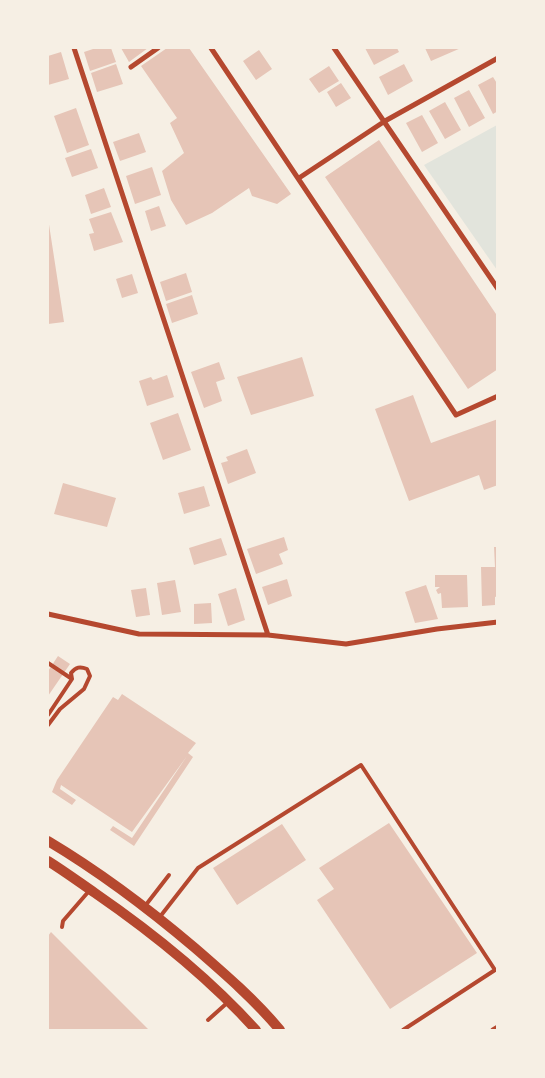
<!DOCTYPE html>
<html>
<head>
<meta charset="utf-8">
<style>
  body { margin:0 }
  #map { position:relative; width:545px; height:1078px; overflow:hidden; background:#f6efe4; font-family:Signika,sans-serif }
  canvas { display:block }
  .frame { position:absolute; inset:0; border:49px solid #f6efe4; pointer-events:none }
</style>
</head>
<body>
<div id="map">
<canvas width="545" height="1078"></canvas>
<div class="frame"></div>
</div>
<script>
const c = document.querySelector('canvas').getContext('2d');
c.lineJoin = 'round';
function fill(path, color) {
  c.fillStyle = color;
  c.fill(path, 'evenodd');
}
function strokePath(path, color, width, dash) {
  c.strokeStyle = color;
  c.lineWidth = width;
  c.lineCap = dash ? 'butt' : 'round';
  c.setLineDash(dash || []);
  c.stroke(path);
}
fill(new Path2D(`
  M497,125V270L424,165Z`), '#e2e4dc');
fill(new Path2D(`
  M96,48H111L116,62L90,71L84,52Z
  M121,48H148L129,62Z
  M167,48H189L291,194L277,204L252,196L249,188L212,213L186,225L171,200L162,171L184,153L170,123L177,118L141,66Z
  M365,48H397L399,52L374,65Z
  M425,48H461L431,61Z
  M259,50L272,69L256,80L243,61Z
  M61,52L69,79L48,85V56Z
  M116,64L123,84L97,92L91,73Z
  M404,64L413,81L388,95L379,77Z
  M329,66L339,81L319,93L309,79Z
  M493,77L498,85V111L493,114L478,85Z
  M341,83L351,98L336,107L327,92Z
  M469,90L485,118L469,127L454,98Z
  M445,102L461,130L445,139L429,111Z
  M76,108L89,145L67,153L54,116Z
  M422,115L438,143L422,152L406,123Z
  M139,133L146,152L120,161L113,142Z
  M379,140L498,317V369L468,389L325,177Z
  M91,149L98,168L72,177L65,158Z
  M152,167L161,195L135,204L126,176Z
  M104,188L111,207L91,214L85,195Z
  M159,206L166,226L151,231L145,211Z
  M111,212L123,242L94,251L89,234L94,233L89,219Z
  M48,218L64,322L48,324Z
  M186,273L192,292L166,301L160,282Z
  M132,274L138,293L122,298L116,279Z
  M192,295L198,314L172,323L166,304Z
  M302,357L314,396L251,415L237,377Z
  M219,362L225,379L216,382L222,401L204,408L191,372Z
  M167,375L174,397L147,406L139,381L151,377L153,380Z
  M413,395L431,443L498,419V485L484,490L479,475L409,501L375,409Z
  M178,413L191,450L163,460L150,423Z
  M247,449L256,473L228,484L221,463L228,461L226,457Z
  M63,483L116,498L107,527L54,514Z
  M204,486L210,506L184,514L178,493Z
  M284,537L288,550L279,554L283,564L256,574L247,549Z
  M221,538L227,555L194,565L189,548Z
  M494,547H498V596L495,597V605L482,606L481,567H495Z
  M435,575H467L468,607L442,608L441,593L438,594L436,590L440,587H435Z
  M287,579L292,596L268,605L262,587Z
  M175,580L181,612L162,615L157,583Z
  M426,585L438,619L415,623L405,592Z
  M146,588L150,615L136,617L131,590Z
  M236,588L245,620L228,626L218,594Z
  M211,603L212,623L194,624V604Z
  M58,656L70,664L48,696V671Z
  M122,694L196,743L188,753L193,757L134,846L110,830L113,826L132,838L187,756L132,832L61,785L60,789L76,800L72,805L52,792L57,780L113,697L118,700Z
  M389,823L477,953L390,1009L317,900L334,889L319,868Z
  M282,824L306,860L237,905L213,868Z
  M51,932L149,1030H48V936Z`), '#e6c5b7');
strokePath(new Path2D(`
  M48,663L72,679
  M48,715L72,679L71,673C76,667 80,666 87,669L90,676L84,689L60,709L48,725
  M145,906L169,875
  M159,918L198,868L361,765L495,970L403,1030
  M62,927L63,921L89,891
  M208,1020L227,1003`), '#b5482f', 4);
strokePath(new Path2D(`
  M74,48L268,635
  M211,48L456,415L498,396
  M334,48L498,289
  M131,67L158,48
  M299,178L385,121L498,58
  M48,614L139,634L268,635L346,644L437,629L498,622
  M493,1030L498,1027`), '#b5482f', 5);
strokePath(new Path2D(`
  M48,841C100,872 149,909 195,948C225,974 255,1000 280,1030
  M48,861C64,871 79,882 95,893C153,933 209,978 256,1030`), '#b5482f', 10);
</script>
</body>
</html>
